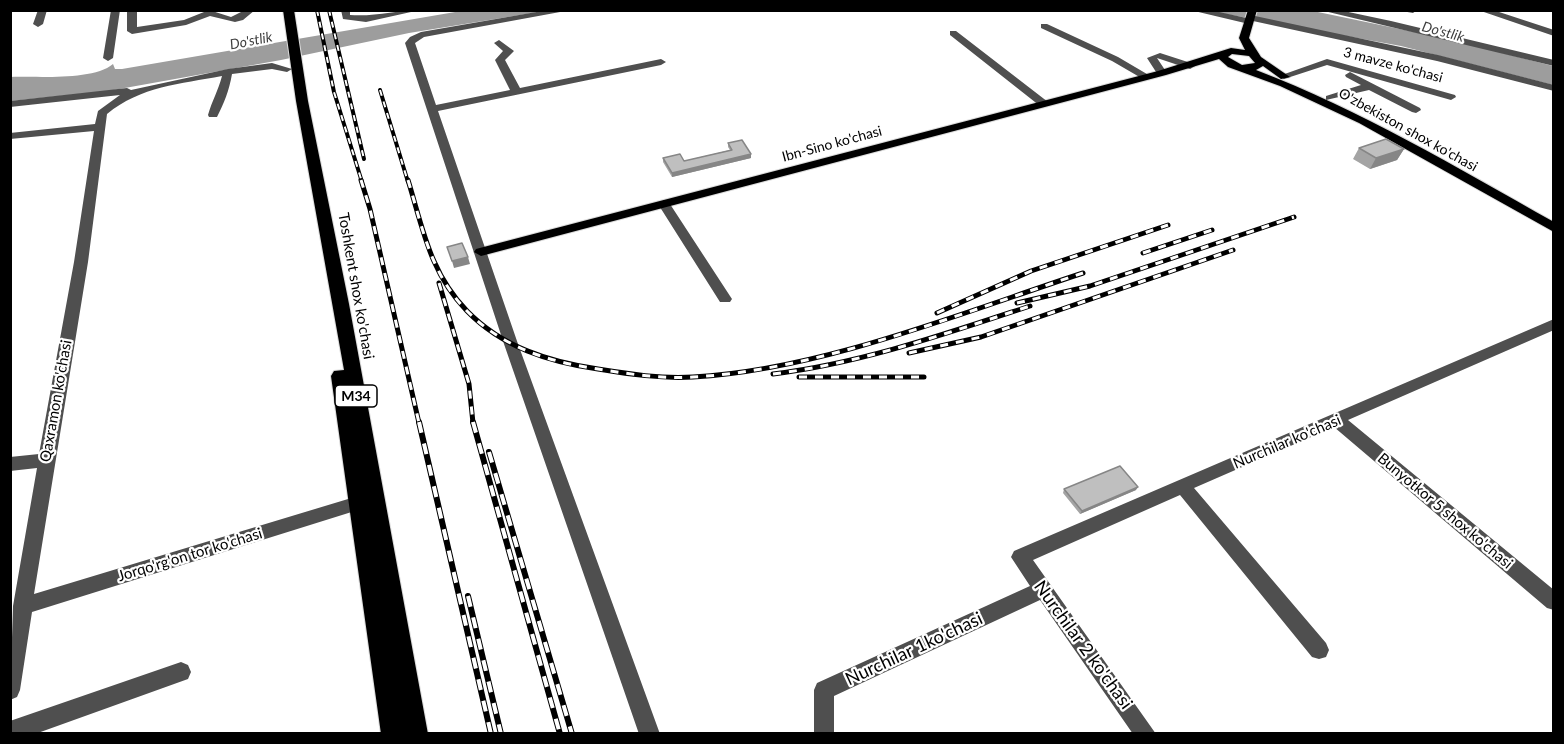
<!DOCTYPE html>
<html>
<head>
<meta charset="utf-8">
<style>
  body { margin:0 }
  #map { position:relative; width:1564px; height:744px; overflow:hidden; background:#fff; font-family:Lato,sans-serif }
  canvas { display:block }
  .frame { position:absolute; inset:0; border:12px solid #000; pointer-events:none }
</style>
</head>
<body>
<div id="map">
<canvas width="1564" height="744"></canvas>
<div class="frame"></div>
</div>
<script>
const c = document.querySelector('canvas').getContext('2d');
c.lineJoin = 'round';
function fill(path, color) {
  c.fillStyle = color;
  c.fill(path, 'evenodd');
}
function strokePath(path, color, width, dash) {
  c.strokeStyle = color;
  c.lineWidth = width;
  c.lineCap = dash ? 'butt' : 'round';
  c.setLineDash(dash || []);
  c.stroke(path);
}
function drawText(font, color, halo, rows, align = 'center') {
  c.font = font + ' Lato,sans-serif';
  c.lineWidth = 4.5;
  c.setLineDash([]);
  c.textBaseline = 'middle';
  c.strokeStyle = halo;
  c.fillStyle = color;
  for (const [text, x, y, turn = 0] of rows) {
    c.save();
    c.translate(x, y);
    c.rotate((+turn || 0) * Math.PI / 180);
    c.textAlign = isNaN(turn) ? turn : align;
    if (halo) c.strokeText(text, 0, 0);
    c.fillText(text, 0, 0);
    c.restore();
  }
}
fill(new Path2D(`
  M461,11H545L409,33L281,60L108,91L11,101L10,77C37,76 93,81 113,64L115,69H122Z
  M1209,11H1313L1448,39L1553,66V85L1401,46Z`), '#9d9d9d');
const major = new Path2D(`
  M1248,10H1257L1249,38L1261,57L1290,77L1281,79L1263,66L1256,70C1361,110 1456,167 1554,222V232L1359,123L1280,86L1228,67L1219,59L1166,75L481,256L474,252L476,249L1158,71L1231,48L1245,50L1239,38ZM1232,54L1249,56L1255,63L1242,65L1228,57Z`);
const highway = new Path2D(`
  M283,10H294L308,101L349,304L428,734H381L331,376L334,371L344,370L296,101Z`);
strokePath(major, '#dbdbdb', 2);
strokePath(highway, '#dbdbdb', 2);
fill(new Path2D(`
  M38,10H47L43,24L38,27L33,24Z
  M111,10H120L113,58L108,61L103,58Z
  M127,10H137V27L184,20L209,10L231,17L245,10H255L243,20L235,22L210,16L186,25L132,34L127,31Z
  M341,10H350V15C374,17 397,10 420,10L366,22L343,19Z
  M548,10H571L424,37L415,43L436,105L510,90L495,60L503,51L494,43L499,40L514,51L505,60L520,88L661,59L666,62L661,65L438,111L518,344L660,734H639L504,344L405,43L410,37L421,32Z
  M1190,10H1210L1251,19L1255,16L1438,55L1554,85V91L1437,61L1253,21L1249,24Z
  M1320,10H1339L1391,21L1554,60V66Z
  M1396,10H1417L1413,13Z
  M1478,10H1493L1554,30V36Z
  M1041,24H1047L1118,57L1152,77L1143,79L1112,61L1041,28Z
  M950,31H956L1048,102V106H1040L950,35Z
  M1160,53L1194,64L1195,66L1190,69L1157,58L1167,73L1158,75L1147,58Z
  M1327,59L1455,95L1456,97L1451,100L1327,65L1284,79L1279,76Z
  M272,63L292,69L287,72L272,69L232,74C229,91 224,103 217,117H209L208,115C212,101 218,91 222,76C180,84 141,86 107,114L88,262L34,594L358,496L364,498L367,503L364,508L358,510L32,612L20,690L17,697L10,700L13,606L37,468L10,471V457L39,454L74,262L94,131L10,139V133L95,124L98,111L120,95L10,107V101L127,88L131,90L228,69Z
  M1350,72L1420,108L1421,110L1416,113L1412,112L1369,90L1326,100V96L1361,85L1346,77L1345,75Z
  M664,200L668,201L730,296L732,299L730,302H720L658,204Z
  M1554,319V330L1348,420L1554,590V610L1547,608L1334,427L1194,488L1326,643L1329,650L1326,657L1319,659L1312,657L1180,495L1033,560L1156,734H1133L1040,600L834,696V734H814V690L817,683L1030,586L1011,557L1014,551Z
  M181,662L188,665L191,672L188,679L35,734H10V721Z`), '#4f4f4f');
fill(major, '#000');
fill(highway, '#000');
const railFar2 = new Path2D(`
  M317,10L334,92L362,182
  M329,10L364,159
  M380,90L408,182`);
const railFar1 = new Path2D(`
  M361,180L370,209L419,423
  M408,180C423,229 430,273 467,311C502,347 549,362 598,369C629,374 661,379 693,377C821,370 961,313 1083,273
  M1143,253L1212,230
  M439,283L469,384L473,423
  M1017,303L1090,286L1294,217
  M937,313L1031,271L1168,225
  M909,353L981,337L1233,250
  M773,374C862,363 945,334 1030,306
  M799,377H924`);
const rail = new Path2D(`
  M419,422L491,734
  M473,422L560,734
  M489,452L572,734
  M468,596L501,734`);
strokePath(railFar2, '#000', 4);
strokePath(railFar1, '#000', 5);
strokePath(rail, '#000', 6);
strokePath(railFar2, '#fff', 2, [6]);
strokePath(railFar1, '#fff', 3, [8]);
strokePath(rail, '#fff', 4, [11]);
fill(new Path2D(`
  M728,143L751,154V158L672,177L663,162V158L684,161L730,150L728,147Z
  M1359,148L1404,149L1397,160L1370,169L1353,159Z
  M1064,489L1136,490L1080,514L1063,493Z`), '#a4a4a4');
fill(new Path2D(`
  M1404,149L1397,160L1370,169L1376,158Z
  M751,154V158L672,177V173Z
  M468,257L470,264L454,268L452,261Z
  M1138,487L1136,490L1080,514L1082,511Z`), '#868686');
const building = new Path2D(`
  M1386,139L1404,149L1376,158L1359,148Z
  M742,140L751,154L672,173L663,158L680,154L684,161L732,150L728,143Z
  M462,243L468,257L452,261L447,247Z
  M1120,466L1138,487L1082,511L1064,489Z`);
fill(building, '#bfbfbf');
strokePath(building, '#868686', 1.5);
drawText('italic 14px', '#3e3e3e', '#fff', [
  ["Do'stlik",1443,32,15],
  ["Do'stlik",251,41,-11]
]);
drawText('14px', '#000', '#fff', [
  ["3 mavze ko'chasi",1393,65,15],
  ["O'zbekiston shox ko'chasi",1408,130,29],
  ["Ibn-Sino ko'chasi",832,144,-15]
]);
for (const [x, y, w] of [
  [356,396,42]
]) {
  const box = new Path2D();
  box.roundRect(x - w / 2, y - 11, w, 22, 4.5);
  c.fillStyle = '#fff';
  c.fill(box);
  strokePath(box, '#000', 1.5);
}
drawText('bold 14px', '#000', null, [
  ["M34",356,396]
]);
drawText('15px', '#000', '#fff', [
  ["Toshkent shox ko'chasi",356,286,80],
  ["Qaxramon ko'chasi",56,401,-80],
  ["Nurchilar ko'chasi",1287,442,-23],
  ["Bunyotkor 5 shox ko'chasi",1445,511,40],
  ["Jorqo'rg'on tor ko'chasi",190,555,-17]
]);
drawText('18px', '#000', '#fff', [
  ["Nurchilar 2 ko'chasi",1083,645,54],
  ["Nurchilar 1ko'chasi",914,649,-25]
]);
</script>
</body>
</html>
